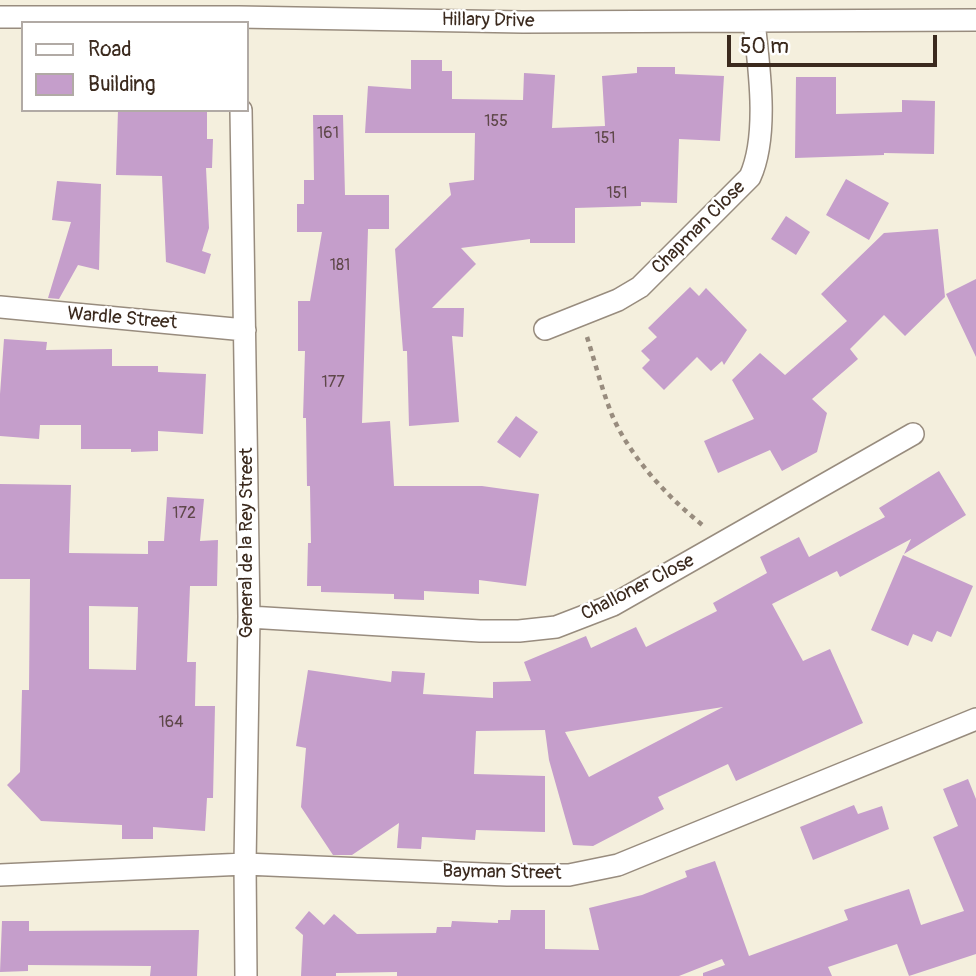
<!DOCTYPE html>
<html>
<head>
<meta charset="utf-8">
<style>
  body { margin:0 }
  #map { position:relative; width:976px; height:976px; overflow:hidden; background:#f4efdd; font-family:Pangolin,sans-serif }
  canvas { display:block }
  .legend { position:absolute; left:21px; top:21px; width:228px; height:91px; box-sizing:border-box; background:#fff; border:2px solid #b1aaa5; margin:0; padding:9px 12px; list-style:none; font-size:21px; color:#3b2a1e }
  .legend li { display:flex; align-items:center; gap:14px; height:35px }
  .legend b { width:35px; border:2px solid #b1aaa5 }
  .scale { position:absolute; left:727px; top:35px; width:210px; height:32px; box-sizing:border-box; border:4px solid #3b2a1e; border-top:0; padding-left:9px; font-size:21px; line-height:24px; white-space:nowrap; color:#3b2a1e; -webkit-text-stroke:5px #fff; paint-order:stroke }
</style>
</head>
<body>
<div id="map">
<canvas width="976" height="976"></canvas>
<ul class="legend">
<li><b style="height:9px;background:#fff"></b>Road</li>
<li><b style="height:19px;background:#c59ecb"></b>Building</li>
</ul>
<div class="scale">50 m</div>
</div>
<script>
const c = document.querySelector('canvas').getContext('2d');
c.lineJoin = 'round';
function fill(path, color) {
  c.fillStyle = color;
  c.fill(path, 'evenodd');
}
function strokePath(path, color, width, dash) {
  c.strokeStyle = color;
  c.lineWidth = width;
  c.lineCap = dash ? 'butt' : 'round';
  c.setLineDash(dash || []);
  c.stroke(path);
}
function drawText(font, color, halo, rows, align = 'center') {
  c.font = font + ' Pangolin,sans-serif';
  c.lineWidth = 5;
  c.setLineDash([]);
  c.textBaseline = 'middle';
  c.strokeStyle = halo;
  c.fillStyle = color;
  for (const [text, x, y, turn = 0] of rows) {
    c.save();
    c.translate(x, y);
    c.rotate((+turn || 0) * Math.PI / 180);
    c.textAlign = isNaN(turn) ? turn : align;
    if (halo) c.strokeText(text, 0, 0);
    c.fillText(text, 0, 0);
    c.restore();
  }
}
fill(new Path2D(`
  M411,60H442V71H452V99L523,100L524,73L555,75L552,128L605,126L602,76L637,73V67H675V74L724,76L720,141L679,139L677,203L641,202V206L575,208V243H530V239L461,248L476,264L432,308H464L463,337L452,336L459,422L409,426L407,351H403L395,249L451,195L449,183L474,180L475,133H365L368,86L411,89Z
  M796,77H836V114L902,112V100L935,101L934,154L884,153V155L795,158Z
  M118,110H207V139H213L212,168H206L209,228L202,251L211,254L205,274L166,262L162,176L116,175Z
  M313,115H343L345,195H389V229H368L362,423L390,421L394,486H482L539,494L526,586L479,580V594L424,591V600L394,599V594L321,592V586H307L308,543H311L310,486H307L306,418H303L305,351H298V301H310L322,232H297V204H304V180H314Z
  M846,179L889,203L869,240L826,215Z
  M57,181L101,184L99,270L78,265L59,299L48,298L71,222L52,220Z
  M786,216L810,232L796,255L771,239Z
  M938,229L945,297L905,336L884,315L850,349L858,359L812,399L827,413L817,452L782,471L770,450L718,473L704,441L754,419L732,380L760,353L785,375L847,321L821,294L884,233Z
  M976,279V357L946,294Z
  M690,287L699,296L706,288L747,330L724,365L722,361L711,371L697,357L664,390L642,368L650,360L641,351L657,337L648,328Z
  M4,339L47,342L46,350L112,349V366H158V372L206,374L203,434L158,431V451L131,452V449H81V425H40L39,439L0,436V394Z
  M516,416L538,432L520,458L497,442Z
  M939,471L966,515L904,554L911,539L840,577L837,571L772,604L803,661L830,649L863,723L736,781L728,764L658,797L664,809L593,846L573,845L549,760L545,730L476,731L474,774L545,776V832L476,830L475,840L422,837L421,849L397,848L399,823L352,855H333L301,807L306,748L296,746L308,670L391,682L392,671L425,673L423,694L493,698V682L531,681L524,662L586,636L591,648L636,627L646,647L717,611L713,603L767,573L760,557L799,537L809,557L885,517L879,508ZM723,707L589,777L565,732Z
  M0,484L71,485L69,553L148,554V541H164L167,497L204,499L200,541L218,540L217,586H190L187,662H196L195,706H215L213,798H207L205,831L153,827V839H122V825L41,821L7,785L20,772L22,690H29L30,579H0ZM89,606L138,607L136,670L89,669Z
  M903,555L973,586L951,637L937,631L932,642L913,634L908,646L871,630Z
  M968,779L976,799V954L909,976L897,944L828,967L832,976H703V973L725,965L722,959L679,976H397V972L336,973V976H301L303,935L295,928L309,911L324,925L334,914L357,934L436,933L437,927H451L452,921L498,923V920H510L511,910H545V949L599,950L589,908L642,895L687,877L685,871L715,861L749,956L848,920L844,910L909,889L921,925L964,911L933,837L958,826L943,789Z
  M854,805L858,814L882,806L889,829L813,860L800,827Z
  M2,921H29V931L199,930L197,976H150L151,966L28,965V971L0,972Z`), '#c59ecb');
const minor = new Path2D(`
  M0,17H239L523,22L976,20
  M241,110L249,617L245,864L246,976
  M0,307L245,330
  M545,329L618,300L640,287L750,177C769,135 759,67 754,22
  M249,617L480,631H519L556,627L613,605L913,434
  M0,875L245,864L507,875H569L618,865L976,719`);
strokePath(minor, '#988c7e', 24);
strokePath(new Path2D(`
  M587,337C595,362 602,390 612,415C630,457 669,499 705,527`), '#988c7e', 4.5, [5, 5]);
strokePath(minor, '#fff', 21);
drawText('16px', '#5e4749', null, [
  ["155",496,122],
  ["161",328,134],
  ["151",605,139],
  ["151",617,194],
  ["181",340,266],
  ["177",333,383],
  ["172",184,514],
  ["164",171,723]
]);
drawText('19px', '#3b2a1e', '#fff', [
  ["Hillary Drive",488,21,1],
  ["Chapman Close",699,228,-45],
  ["Wardle Street",122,319,5],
  ["General de la Rey Street",247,543,-90],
  ["Challoner Close",638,588,-27],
  ["Bayman Street",502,873,1]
]);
</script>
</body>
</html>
